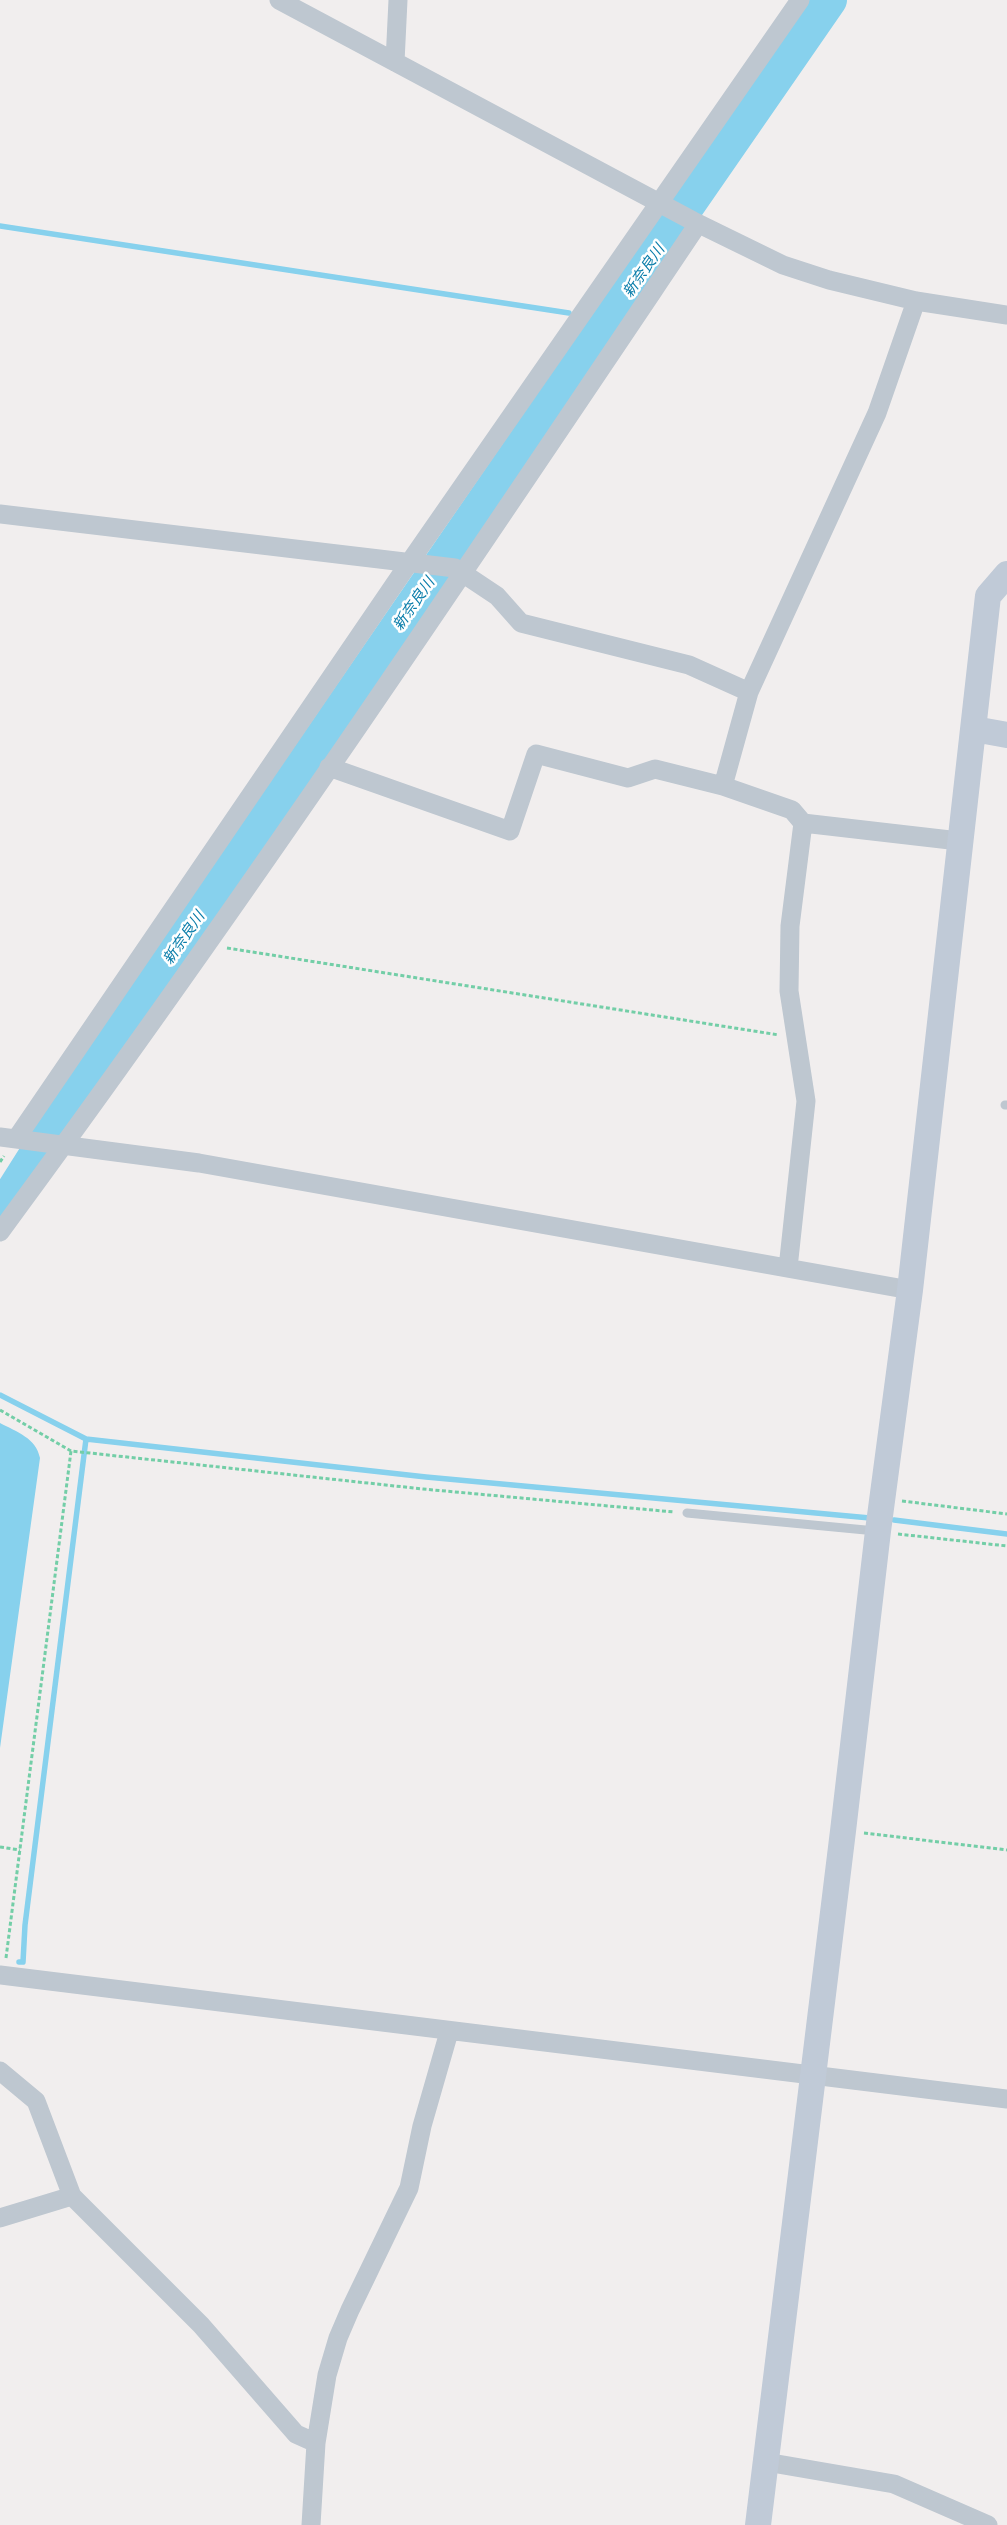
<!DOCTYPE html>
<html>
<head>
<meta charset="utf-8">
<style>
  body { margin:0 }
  canvas { display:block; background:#f1eeee }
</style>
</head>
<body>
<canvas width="1007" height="2525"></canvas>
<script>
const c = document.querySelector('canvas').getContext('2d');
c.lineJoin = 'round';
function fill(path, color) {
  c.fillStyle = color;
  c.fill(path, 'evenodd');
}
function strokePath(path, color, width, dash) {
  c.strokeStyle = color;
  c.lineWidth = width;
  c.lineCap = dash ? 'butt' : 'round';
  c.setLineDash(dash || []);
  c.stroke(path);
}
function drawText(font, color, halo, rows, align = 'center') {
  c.font = font + ' Quicksand,"Noto Sans JP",sans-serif';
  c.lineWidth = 5;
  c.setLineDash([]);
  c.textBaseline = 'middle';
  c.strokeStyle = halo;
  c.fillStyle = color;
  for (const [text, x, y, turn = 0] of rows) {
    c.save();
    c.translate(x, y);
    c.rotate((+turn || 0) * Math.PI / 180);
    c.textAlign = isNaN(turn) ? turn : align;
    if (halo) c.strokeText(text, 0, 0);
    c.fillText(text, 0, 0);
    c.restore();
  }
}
fill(new Path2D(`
  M0,1423C17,1432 36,1438 40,1458L0,1748Z`), '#87d1ed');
strokePath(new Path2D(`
  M0,226L569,313
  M0,1395L86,1439L426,1477L870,1518
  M894,1520L1007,1534
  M19,1962H23L25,1925L86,1439`), '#87d1ed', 5.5);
strokePath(new Path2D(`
  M0,1211L50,1132C311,755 568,376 830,0`), '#87d1ed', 34);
strokePath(new Path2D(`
  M227,948L779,1035
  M0,1162L4,1156
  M0,1410L71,1451L423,1489L674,1512
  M902,1501L1007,1514
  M898,1534L1007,1546
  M864,1833L1007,1850
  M0,1847L20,1850
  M6,1958L71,1451`), '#73cea7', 3, [4, 2.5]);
strokePath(new Path2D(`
  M1005,1105H1007
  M687,1513L876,1531`), '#bec7d0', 9);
strokePath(new Path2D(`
  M279,0L693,221L783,265L829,280L916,301L1007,315
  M395,62L398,0
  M916,301L877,413L749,692L723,786L792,810L803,823L959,841
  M0,514L455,568L497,596L521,623L689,665L749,692
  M329,767L510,831L536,754L628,778L655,769L723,786
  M0,1137L199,1163L910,1290
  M16,1139L409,563L800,0
  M0,1232C243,903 470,563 698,224
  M788,1268L806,1101L789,991L790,926L803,823
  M0,1975L1007,2099
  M0,2071L36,2101L72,2196L201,2325L296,2434L316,2443
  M0,2218L72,2196
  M766,2462L894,2484L988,2525
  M311,2525L316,2443L327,2375L338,2338L350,2310L409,2188L422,2126L449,2032`), '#bec7d0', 19);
strokePath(new Path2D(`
  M974,729L1007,735
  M758,2525L843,1831L878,1531L910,1290L988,596L1007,574`), '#c0cad7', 26);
drawText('italic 15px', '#0a7daa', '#fff', [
  ["新奈良川",644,271,-55],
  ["新奈良川",414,604,-55],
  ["新奈良川",184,938,-55]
]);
</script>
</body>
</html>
